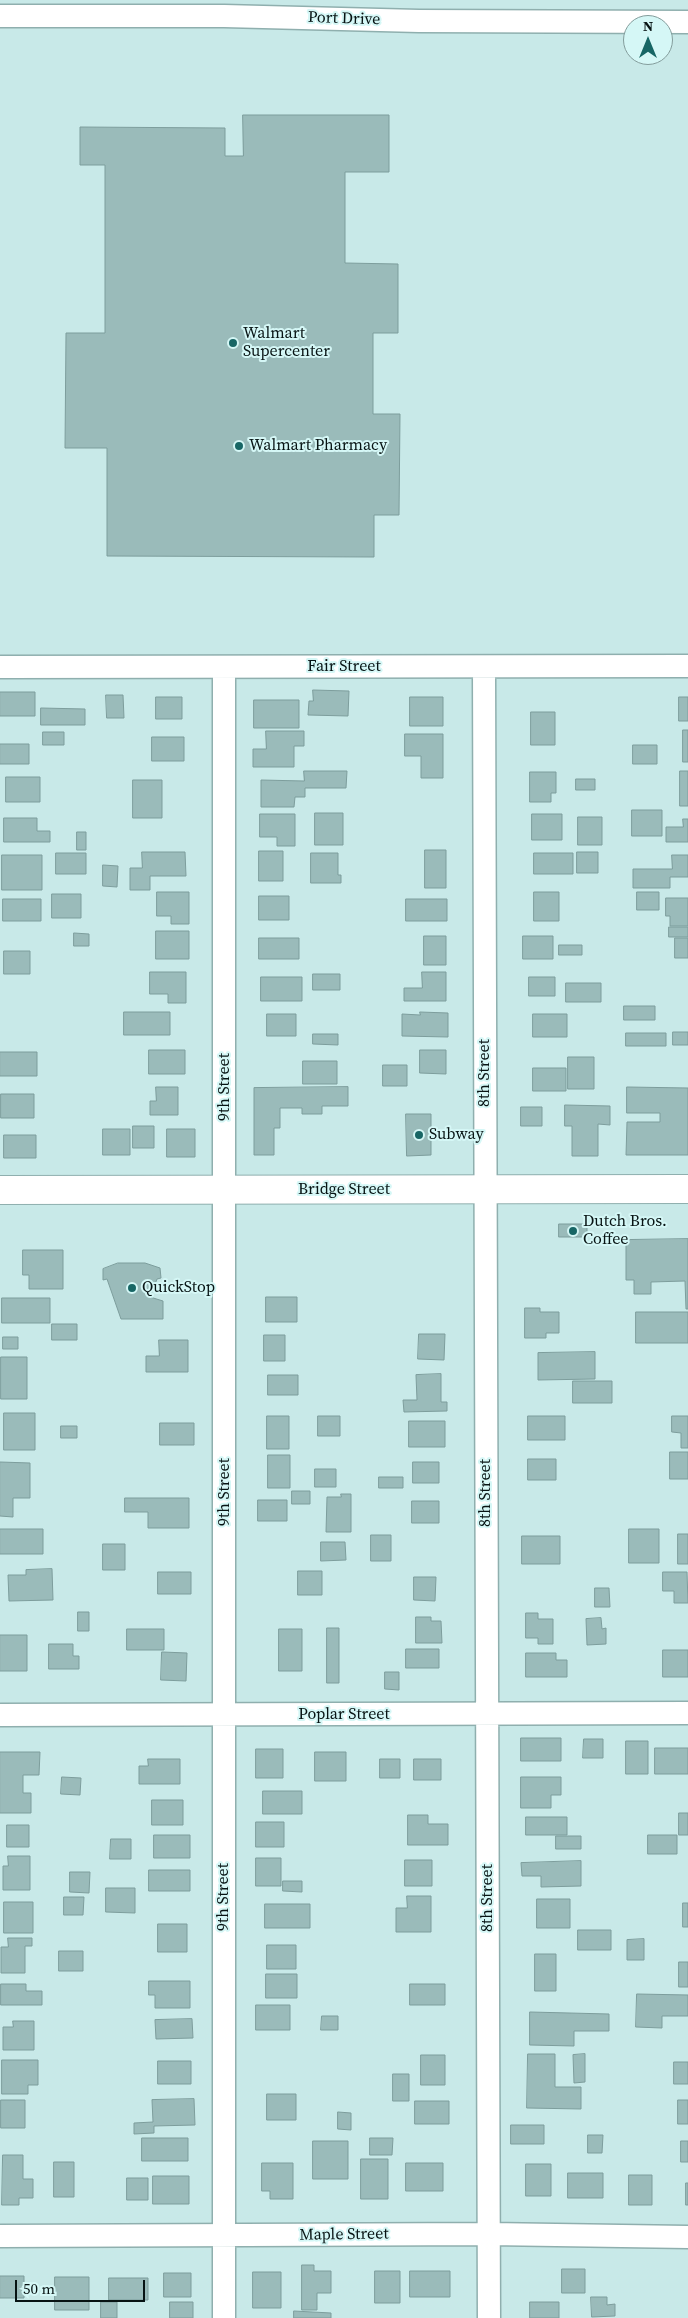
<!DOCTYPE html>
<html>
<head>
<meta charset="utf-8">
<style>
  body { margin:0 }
  #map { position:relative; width:688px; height:2318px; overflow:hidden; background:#c8e9e8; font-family:"Source Serif 4",serif }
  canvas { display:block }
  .north { position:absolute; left:623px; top:15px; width:50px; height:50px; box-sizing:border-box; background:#d5f7f6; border:1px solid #839c9b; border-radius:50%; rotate:0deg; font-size:14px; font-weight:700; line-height:20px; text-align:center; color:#071313 }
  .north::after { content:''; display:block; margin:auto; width:18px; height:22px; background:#176665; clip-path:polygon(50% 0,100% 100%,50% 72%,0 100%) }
  .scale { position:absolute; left:15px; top:2280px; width:130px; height:22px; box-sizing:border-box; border:2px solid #071313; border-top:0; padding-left:6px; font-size:15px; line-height:18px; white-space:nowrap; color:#071313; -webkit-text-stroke:4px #d5f7f6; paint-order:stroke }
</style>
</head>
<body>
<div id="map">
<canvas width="688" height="2318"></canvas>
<div class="north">N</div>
<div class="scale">50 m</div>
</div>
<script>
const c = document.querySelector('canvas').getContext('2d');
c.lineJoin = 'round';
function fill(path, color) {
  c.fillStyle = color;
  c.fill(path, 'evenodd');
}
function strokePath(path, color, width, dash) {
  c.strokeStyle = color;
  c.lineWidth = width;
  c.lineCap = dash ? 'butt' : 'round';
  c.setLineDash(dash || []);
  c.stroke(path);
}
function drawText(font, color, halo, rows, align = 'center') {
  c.font = font + ' "Source Serif 4",serif';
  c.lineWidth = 4;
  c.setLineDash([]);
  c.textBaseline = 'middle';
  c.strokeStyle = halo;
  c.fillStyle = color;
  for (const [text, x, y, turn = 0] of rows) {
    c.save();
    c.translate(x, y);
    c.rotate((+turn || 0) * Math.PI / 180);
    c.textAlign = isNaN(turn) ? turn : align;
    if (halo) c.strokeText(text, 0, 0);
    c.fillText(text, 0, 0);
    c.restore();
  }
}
const building = new Path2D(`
  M243,115H389V172H345V263L398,264V333H373V414H400L399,515H374V557L107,556V448H65L66,333H105V165H80V127L225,128V156H243Z
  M313,690L349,691L348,716L308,715L309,701H313Z
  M0,692H35V716H0Z
  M106,695H123L124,718H107Z
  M156,697H182V719H156Z
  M410,697H443V726H410Z
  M679,697H688V721H679Z
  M254,700H299V728H254Z
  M41,708L85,709V725H41Z
  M531,712H555V745H531Z
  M683,730H688V762H683Z
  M266,731H304V746H294V767H253V749H266Z
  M43,732H64V745H43Z
  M405,734H443V778H421V756H405Z
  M152,737H184V761H152Z
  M0,744H29V764H0Z
  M633,745H657V764H633Z
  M304,771H347L346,788H305V797H295L294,807H261V780L304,781Z
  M680,771H688V806H680Z
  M530,772H556V793H551V802H530Z
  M6,777H40V802H6Z
  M576,779H595V790H576Z
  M133,780H162V818H133Z
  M632,810H662V836H632Z
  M315,813H343V845H315Z
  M260,814H295V846H277V837H260Z
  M532,814H562V840H532Z
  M578,817H602V845H578Z
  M4,818H37V831H50V842H4Z
  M683,819H688V842H666V827H683Z
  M77,832H86V850H77Z
  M425,850H446V888H425Z
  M259,851H283V881H259Z
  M142,852H185L186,876H150V890H130V868H142Z
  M577,852H598V873H577Z
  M56,853H86V874H56Z
  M311,853H338V875H341V883H311Z
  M534,853H573V874H534Z
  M2,855H42V890H2Z
  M672,855H688V877H670V888H633V869H672Z
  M103,865L118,866L117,887L103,886Z
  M157,892H189V924H171V916H157Z
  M534,892H559V921H534Z
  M637,892H659V910H637Z
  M52,894H81V918H52Z
  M259,896H289V920H259Z
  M666,898H688V926H670V916H666Z
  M3,899H41V921H3Z
  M406,899H447V921H406Z
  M669,927H688V937H669Z
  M156,931H189V959H156Z
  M74,933L89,934V946H74Z
  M424,936H446V965H424Z
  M523,936H553V959H523Z
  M259,938H299V959H259Z
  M675,938H688V958H675Z
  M559,945H582V955H559Z
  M4,951H30V974H4Z
  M150,972H186V1003H168V994H150Z
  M422,972H446V1001H404V988H422Z
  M313,974H340V990H313Z
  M261,977H302V1001H261Z
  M529,977H555V996H529Z
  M566,983H601V1002H566Z
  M624,1006H655V1020H624Z
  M124,1012H170V1035H124Z
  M420,1012L448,1013V1037L402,1036V1014L420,1015Z
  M267,1014H296V1036H267Z
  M533,1014H567V1037H533Z
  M673,1032H688V1045H673Z
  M626,1033H666V1046H626Z
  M313,1034H338V1045L313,1044Z
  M149,1050H185V1074H149Z
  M420,1050H446V1074L420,1073Z
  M0,1052H37V1076H0Z
  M568,1057H594V1089H568Z
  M303,1061H337V1084H303Z
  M383,1065H407V1086H383Z
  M533,1068H566V1091H533Z
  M156,1087H178V1115H150V1101H156Z
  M348,1087V1106H322V1114H302V1108H280V1128H274V1155H254V1088Z
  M627,1087L688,1088V1155H626L627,1122H660V1113H627Z
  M1,1094H34V1118H1Z
  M565,1105L610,1106V1125L598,1124V1156H572V1126H565Z
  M521,1107H542V1126H521Z
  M406,1114H431V1155L407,1156Z
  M133,1126H154V1148H133Z
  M103,1129H130V1155H103Z
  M167,1129H195V1157H167Z
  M4,1135H36V1158H4Z
  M559,1224H587V1237H559Z
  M688,1239V1309H686L685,1281L651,1282V1294H634V1280H626V1240Z
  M23,1250H63V1289H29V1275H23Z
  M118,1263H145L160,1268L161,1278L157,1279L150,1297L163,1301V1319H121L107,1279L103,1280V1269Z
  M266,1297H297V1322H266Z
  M2,1298H50V1323H2Z
  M525,1308H540V1312H559V1333H546V1338H525Z
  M636,1312H688V1343H636Z
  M52,1324H77V1340H52Z
  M419,1334H445L444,1360L418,1359Z
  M264,1335H285V1361H264Z
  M3,1337H18V1349H3Z
  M159,1340H188V1372H146V1356H159Z
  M595,1352V1379L538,1380V1353Z
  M1,1357H27V1399H1Z
  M441,1374V1402H447V1411L404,1412L403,1400H417L416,1375Z
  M268,1375H298V1395H268Z
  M573,1381H612V1403H573Z
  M4,1413H35V1450H4Z
  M267,1416H289V1449H267Z
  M318,1416H340V1436H318Z
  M528,1416H565V1440H528Z
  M672,1416H688V1448H681V1433L672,1432Z
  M409,1421H445V1447H409Z
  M160,1423H194V1445H160Z
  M61,1426H77V1438H61Z
  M670,1452H688V1479H670Z
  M268,1455H290V1488H268Z
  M528,1459H556V1480H528Z
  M0,1462L30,1463V1498H13V1517L0,1516Z
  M413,1462H439V1483H413Z
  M315,1469H336V1487H315Z
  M379,1477H403V1488H379Z
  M292,1491H310V1504H292Z
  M341,1494H351V1532H326L327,1497H341Z
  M125,1498H189V1528H148V1512H125Z
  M258,1500H287V1521H258Z
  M412,1501H439V1523H412Z
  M0,1529H43V1554H0Z
  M629,1529H659V1563H629Z
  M678,1534H688V1564H678Z
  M371,1535H391V1561H371Z
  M522,1536H560V1564H522Z
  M321,1542H345L346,1560L321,1561Z
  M103,1544H125V1570H103Z
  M52,1569L53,1600L9,1601L8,1575H26V1570Z
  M298,1571H322V1595H298Z
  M158,1572H191V1594H158Z
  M663,1572H687L688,1603H674V1591H663Z
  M414,1577H436L435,1601L414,1600Z
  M595,1588H609L610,1607H595Z
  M78,1612H89V1631H78Z
  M526,1613H538V1619H553V1644H538V1638H526Z
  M416,1617H431V1621H441L442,1643H416Z
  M601,1618L602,1629L606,1628V1644L587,1645L586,1619Z
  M327,1628H339V1683H327Z
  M127,1629H164V1650H127Z
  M279,1629H302V1671H279Z
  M0,1635H27V1671H0Z
  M49,1644H73V1656H79V1669H49Z
  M406,1649H439V1668H406Z
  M663,1650H688V1677H663Z
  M162,1652L187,1653L186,1681L161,1680Z
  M526,1653H556V1660H567V1677H526Z
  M385,1672H399V1690L385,1689Z
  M521,1738H561V1761H521Z
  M584,1739H603V1758H583Z
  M626,1741H648V1774H626Z
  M655,1748H688V1774H655Z
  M256,1749H283V1778H256Z
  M0,1752H40L39,1775H23V1793H31V1813H0Z
  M315,1752H346V1781H315Z
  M148,1759H180V1784H139V1766H148Z
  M380,1759H400V1778H380Z
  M414,1759H441V1780H414Z
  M62,1777L81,1778L80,1795L61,1794Z
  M521,1777H561V1795H551V1808H521Z
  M263,1791H302V1814H263Z
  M152,1800H183V1825H152Z
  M679,1813H688V1835H679Z
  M408,1815H428V1824H448V1845H408Z
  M526,1817H567V1835H526Z
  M256,1822H284V1847H256Z
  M7,1825H29V1847H7Z
  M154,1835H190V1858H154Z
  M648,1835H677V1854H648Z
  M556,1836H581V1849H556Z
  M111,1839H131V1859H110Z
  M8,1856H30V1890H3V1866H8Z
  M256,1858H281V1886H256Z
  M405,1860H432V1886H405Z
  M581,1861V1886L541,1887V1876H522L521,1863Z
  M149,1870H190V1891H149Z
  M70,1872H90L89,1893L70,1892Z
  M283,1881H302V1892L283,1891Z
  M106,1888H135V1913L106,1912Z
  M407,1896H431V1932H396V1908H407Z
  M64,1897H84L83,1915H64Z
  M537,1899H570V1928H537Z
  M4,1902H33V1933H4Z
  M683,1903H688V1927H683Z
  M265,1904H310V1928H265Z
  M158,1924H187V1952H158Z
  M578,1930H611V1950H578Z
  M8,1938H32V1946H25V1973H1V1947H8Z
  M644,1939V1960H627V1940Z
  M267,1945H296V1969H267Z
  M59,1951H83V1971H59Z
  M535,1954H556V1991H535Z
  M679,1962H688V1987H679Z
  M266,1974H297V1998H266Z
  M149,1981H190V2008H155V1995H149Z
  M1,1984H26V1991H42V2005H1Z
  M410,1984H445V2005H410Z
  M637,1994L688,1995V2016H662V2028L636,2027Z
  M256,2005H290V2030H256Z
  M530,2012L609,2014V2031H574V2046L530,2045Z
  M322,2016H338V2030H321Z
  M192,2019L193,2038L156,2039L155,2020Z
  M13,2021H34V2050H3V2027H13Z
  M528,2054H555V2087H581V2109L527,2108Z
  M585,2054V2082L574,2083L573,2055Z
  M421,2055H445V2085H421Z
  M2,2060H38V2085H28V2094H2Z
  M158,2061H191V2084H158Z
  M674,2062H688V2084H674Z
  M393,2074H409V2101H393Z
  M267,2094H296V2120H267Z
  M194,2099L195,2125L154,2126V2133L134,2134V2123L153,2122L152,2100Z
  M1,2100H25V2128H1Z
  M678,2100H688V2124H678Z
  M415,2101H449V2124H415Z
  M338,2112L351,2113V2130L338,2129Z
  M511,2125H544V2144H511Z
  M588,2135H603L602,2153H588Z
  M142,2138H188V2161H142Z
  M370,2138H393L392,2155H370Z
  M313,2141H348V2179H313Z
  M681,2141H688V2162H681Z
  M3,2155H23V2179H33V2198H19V2205H2Z
  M361,2159H388V2199H361Z
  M54,2162H74V2197H54Z
  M262,2163H293V2199H270V2191H262Z
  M406,2163H443V2191H406Z
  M526,2164H551V2196H526Z
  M568,2173H603V2198H568Z
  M629,2175H652V2205H629Z
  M153,2176H189V2204H153Z
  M127,2178H148V2200H127Z
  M686,2183H688V2205H686Z
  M302,2265H314V2271H331V2293H317V2310H302Z
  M562,2269H585V2293H562Z
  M375,2271H400V2303H375Z
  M410,2271H450V2297H410Z
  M253,2272H281V2308H253Z
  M164,2273H191V2297H164Z
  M0,2276H24V2298H0Z
  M55,2277H89V2310H55Z
  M109,2278H148V2300H109Z
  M591,2297H607V2305L615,2304V2316L592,2317Z
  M101,2302H117V2318H101Z
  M170,2302H193V2318H170Z
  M530,2302H559V2318H530Z
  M294,2311L331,2313V2318H294Z`);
fill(building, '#9abbba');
strokePath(building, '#7d9d9c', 1);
const minor = new Path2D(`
  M0,16H224L419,21L688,22
  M0,667L688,666
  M224,667V2318
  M484,668L489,2318
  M0,1715L688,1713
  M0,2236L490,2234L688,2237`);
const highway = new Path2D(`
  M0,1190L688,1189`);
strokePath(minor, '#8fafae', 25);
strokePath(highway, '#8fafae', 30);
strokePath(minor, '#fff', 22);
strokePath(highway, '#fff', 28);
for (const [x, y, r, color] of [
  [233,343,5,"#176665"],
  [239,446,5,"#176665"],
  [419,1135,5,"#176665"],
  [573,1231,5,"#176665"],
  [132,1288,5,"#176665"]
]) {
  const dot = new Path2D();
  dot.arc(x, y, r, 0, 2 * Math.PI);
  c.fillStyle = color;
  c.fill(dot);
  strokePath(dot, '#d5f7f6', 2);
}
drawText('16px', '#071313', '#d5f7f6', [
  ["Port Drive",344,19,2],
  ["Fair Street",344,667],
  ["8th Street",485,1073,-90],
  ["9th Street",225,1087,-90],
  ["Bridge Street",344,1190],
  ["9th Street",225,1492,-90],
  ["8th Street",486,1493,-90],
  ["Poplar Street",344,1715],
  ["9th Street",224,1897,-90],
  ["8th Street",488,1898,-90],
  ["Maple Street",344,2235,-1]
]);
drawText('16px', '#071313', '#d5f7f6', [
  ["Walmart",243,334],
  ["Supercenter",243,352],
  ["Walmart Pharmacy",249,446],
  ["Subway",429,1135],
  ["Dutch Bros.",583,1222],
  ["Coffee",583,1240],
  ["QuickStop",142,1288]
], 'left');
</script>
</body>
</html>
